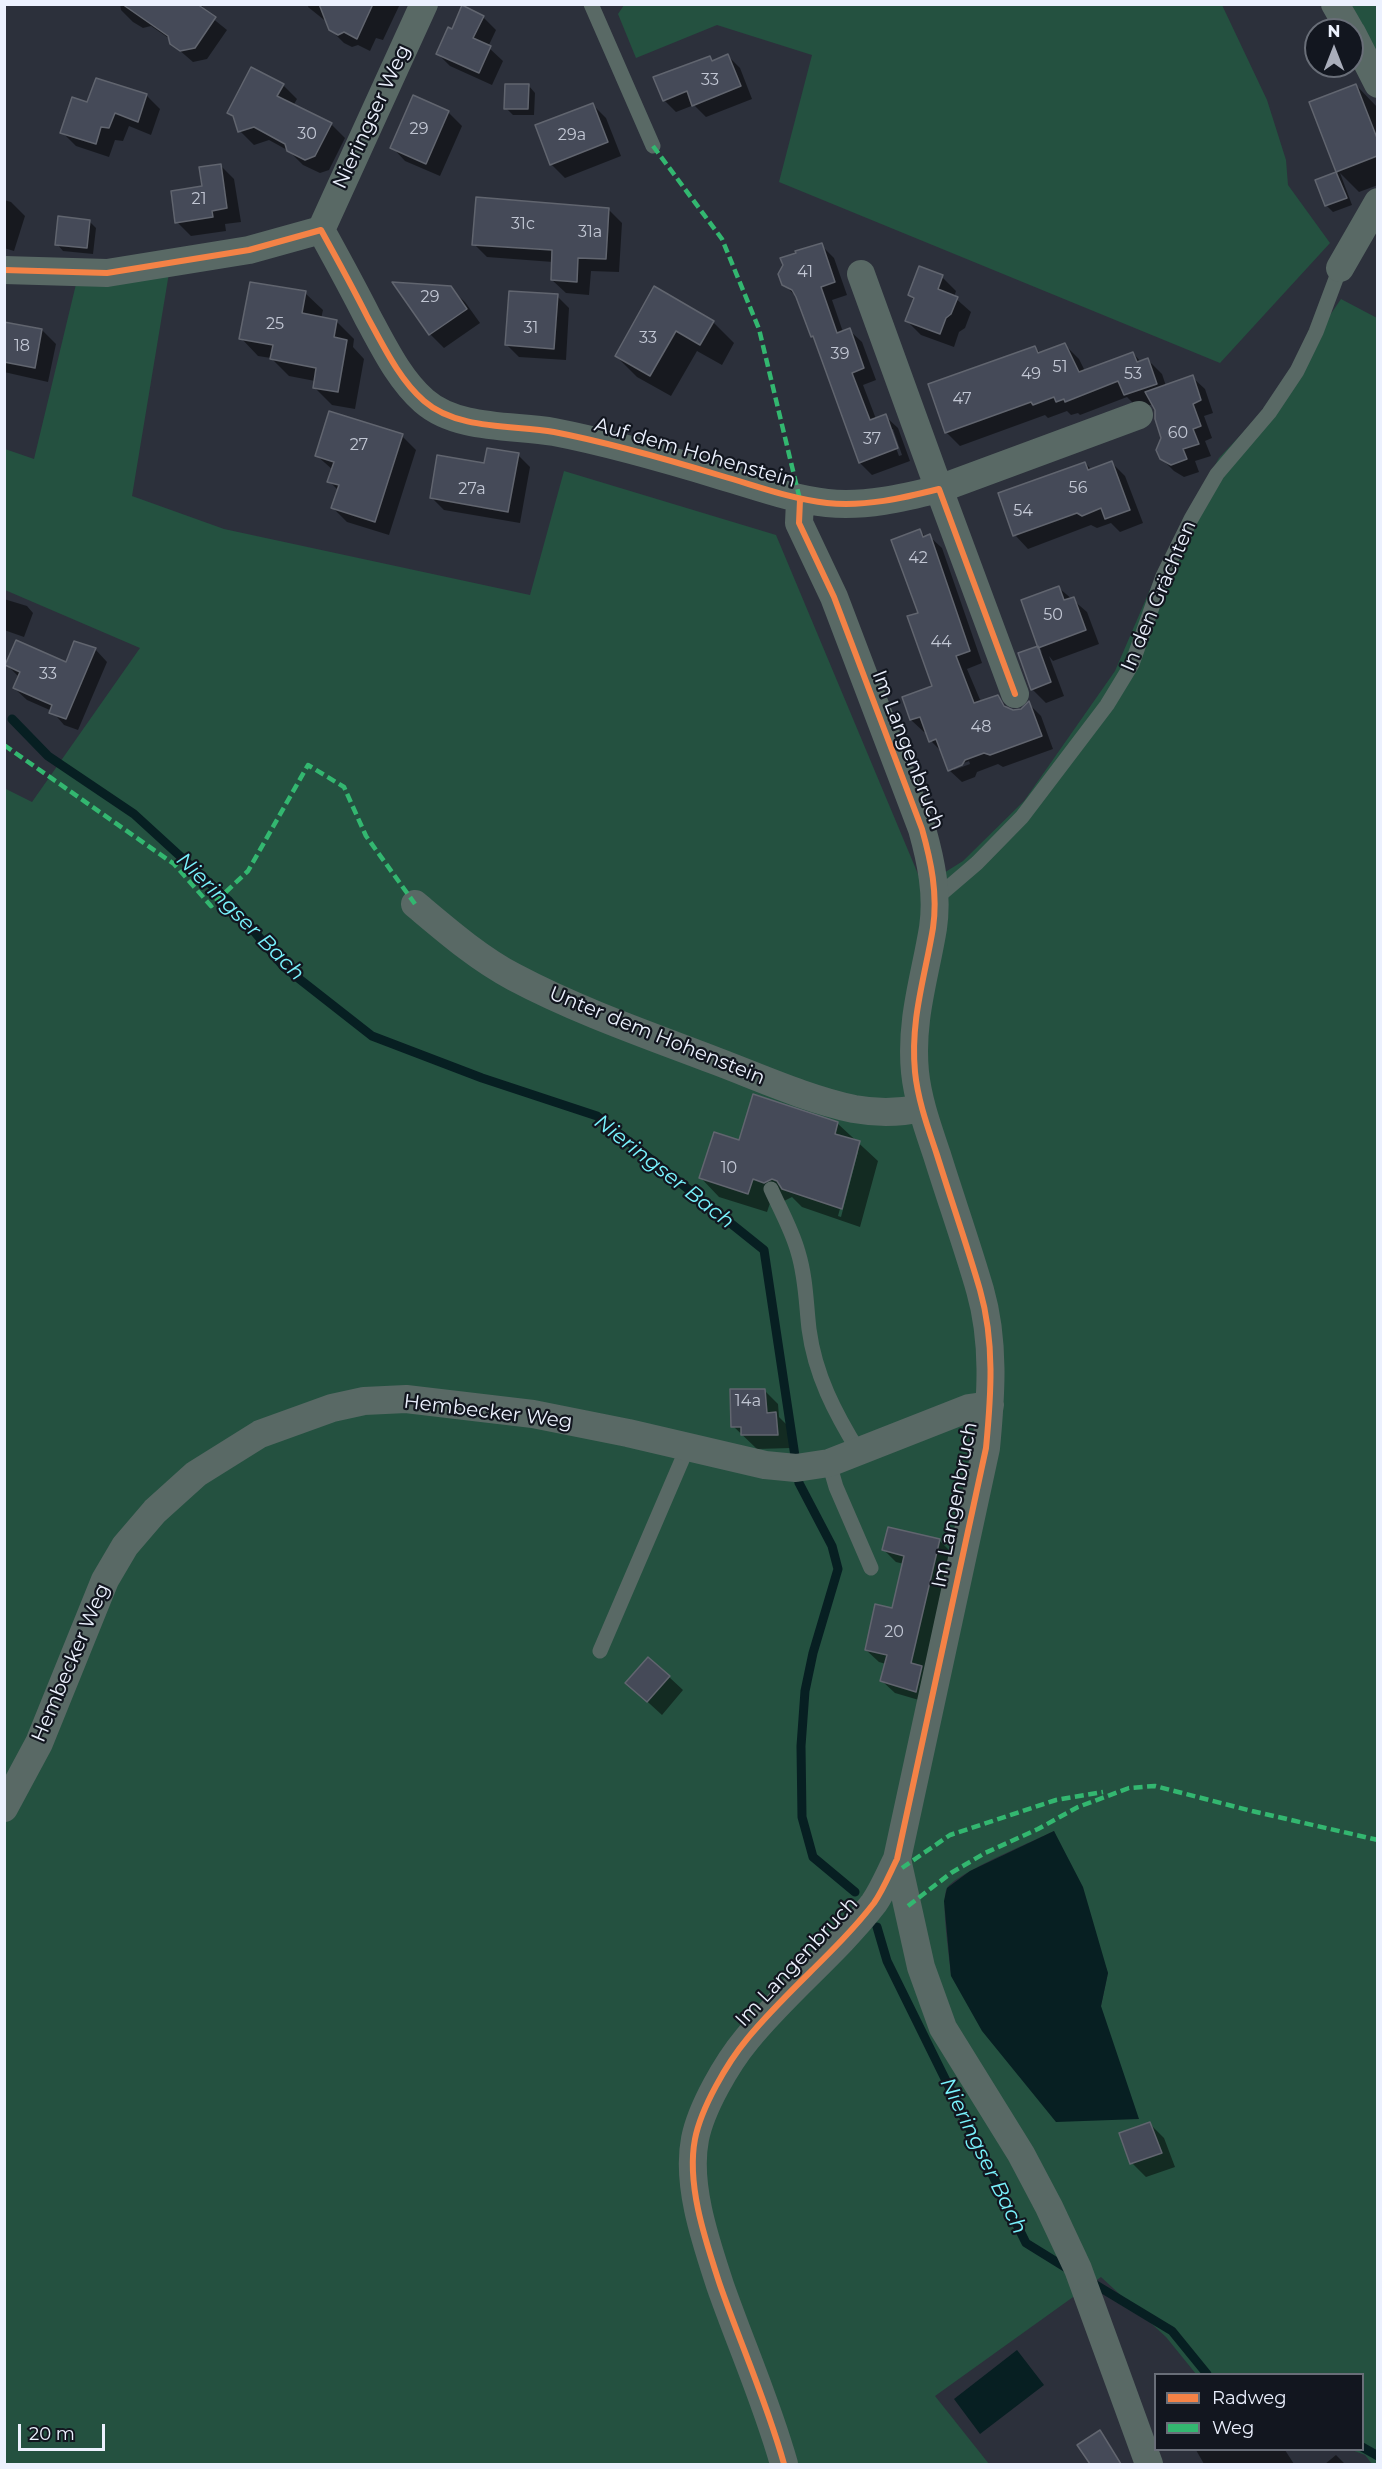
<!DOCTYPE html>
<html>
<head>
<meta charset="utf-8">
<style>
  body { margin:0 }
  #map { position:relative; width:1382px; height:2469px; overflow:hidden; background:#2c303b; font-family:Montserrat,sans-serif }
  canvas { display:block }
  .frame { position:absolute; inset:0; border:6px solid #ecf1fe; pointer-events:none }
  .legend { position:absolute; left:1154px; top:2373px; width:210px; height:78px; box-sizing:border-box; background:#12161f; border:2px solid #696e78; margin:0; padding:8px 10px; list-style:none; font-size:18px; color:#ecf1fe }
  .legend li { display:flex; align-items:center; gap:12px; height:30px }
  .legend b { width:30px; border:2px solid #696e78 }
  .north { position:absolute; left:1304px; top:18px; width:60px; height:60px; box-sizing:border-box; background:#12161f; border:2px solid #696e78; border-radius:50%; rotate:0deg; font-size:16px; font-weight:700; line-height:24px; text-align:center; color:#ecf1fe }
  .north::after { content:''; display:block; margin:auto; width:21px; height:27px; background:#a9adba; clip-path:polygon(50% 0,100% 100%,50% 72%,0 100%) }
  .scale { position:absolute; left:18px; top:2424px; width:87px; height:27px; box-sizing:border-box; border:3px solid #ecf1fe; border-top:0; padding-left:8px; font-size:18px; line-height:21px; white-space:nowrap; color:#ecf1fe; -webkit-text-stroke:4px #12161f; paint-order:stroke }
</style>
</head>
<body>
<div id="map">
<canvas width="1382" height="2469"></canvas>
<div class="frame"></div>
<ul class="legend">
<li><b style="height:8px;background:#f48246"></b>Radweg</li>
<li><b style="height:8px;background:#33b770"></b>Weg</li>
</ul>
<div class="north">N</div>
<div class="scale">20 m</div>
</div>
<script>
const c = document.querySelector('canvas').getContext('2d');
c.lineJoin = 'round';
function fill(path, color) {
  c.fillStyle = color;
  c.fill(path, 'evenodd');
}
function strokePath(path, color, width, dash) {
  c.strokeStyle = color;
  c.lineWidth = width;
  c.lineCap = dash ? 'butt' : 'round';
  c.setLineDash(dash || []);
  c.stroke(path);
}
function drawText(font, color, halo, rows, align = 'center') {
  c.font = font + ' Montserrat,sans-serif';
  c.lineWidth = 4.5;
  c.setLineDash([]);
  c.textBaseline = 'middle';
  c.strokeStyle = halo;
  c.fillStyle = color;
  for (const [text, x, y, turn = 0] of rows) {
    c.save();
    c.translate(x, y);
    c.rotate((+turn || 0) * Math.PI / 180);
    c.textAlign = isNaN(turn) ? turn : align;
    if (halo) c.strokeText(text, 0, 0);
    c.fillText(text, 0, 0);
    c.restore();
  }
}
fill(new Path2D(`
  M624,5H1222L1267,100L1286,160L1288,185L1330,243L1220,363L779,182L812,55L717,25L636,58L618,14Z
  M1343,5H1377V64Z
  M169,273L132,496L224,529L530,595L564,471L776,535L923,886L963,861L1024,801L1115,671L1158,571L1219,458L1267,407L1341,299L1377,318V2464H1372L1365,2455L1352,2450H1362V2374H1196L1166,2337L1101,2277L935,2396L989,2464H5L4,788L32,802L140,648L5,590V449L34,459L77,280ZM1054,1831L1108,1973L1101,2006L951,1976C950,1960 940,1899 947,1888C958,1872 1034,1841 1054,1831Z`), '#245140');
fill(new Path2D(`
  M1054,1831L1083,1887L1108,1973L1101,2006L1139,2119L1056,2122L982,2031L951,1976L944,1901L947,1888L970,1871Z
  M1017,2350L1044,2385L980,2434L954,2399Z`), '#071f22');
fill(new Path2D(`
  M120,4H201L203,7L201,9L227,30L207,59L193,62L171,43L170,39L151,26L143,28L133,22L121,10Z
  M309,4H400L383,40L376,38L370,51L358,45L352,47L344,43L330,29L328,23L308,7Z
  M483,17L496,30L488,47L503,61L492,85L450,66L437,53L452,31Z
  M728,56L740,68L752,99L706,117L694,105L676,112L664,100L709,57L714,62Z
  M283,85L297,99L293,106L331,124L345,138L329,170L320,173L303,165L289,151L269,140L254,145L240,131L236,120L229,113Z
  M1356,85L1378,108V185L1359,192L1340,173L1352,205L1333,212L1327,206L1317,181L1338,173L1311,103Z
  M529,86L535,93L534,115H513L506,108Z
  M146,95L160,109L151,135L129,126L123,141L115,140L109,157L76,146L62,132L88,104Z
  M593,105L606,118L621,156L565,178L551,164Z
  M448,112L462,126L440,176L405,161L392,147Z
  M220,165L234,179L241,222L225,224L226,231L191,236L177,222Z
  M4,200L11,202L25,216L14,251L4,248Z
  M609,210L622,223L619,272L591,271L589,295L566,293L552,280L553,262L487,257L474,244Z
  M89,221L96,228L93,254L63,251L57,244Z
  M821,245L834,258L847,295L832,300L843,332L849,330L862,342L876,380L863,385L876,419L885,416L898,428L910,461L872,475L860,463L816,340L812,336L798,298L783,284ZM889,429H893L902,455L899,456Z
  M920,268L942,277L956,291L954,297L971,312L965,328L959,332L954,347L921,335L907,321L914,300L909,295Z
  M395,284L450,288L465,302L480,323L444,348L430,334Z
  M655,289L713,322L734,343L722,365L697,351L671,396L637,377L616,356Z
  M305,293L323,310L321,319L337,322L354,339L353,347L364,359L355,409L332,405L314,387L315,381L289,376L271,358L258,356L241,338Z
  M557,296L569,308L566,360L519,357L507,345Z
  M4,323L42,330L56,344L48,382L4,372Z
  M1065,345L1079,359L1085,371L1133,353L1141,362L1148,360L1162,374L1166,386L1192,377L1205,389L1213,413L1204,416L1212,438L1205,441L1211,456L1195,461L1199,472L1184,477L1174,471L1161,458L1163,438L1153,404L1139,409L1127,397L1080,415L1078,413L1071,415L1067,411L1048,418L1045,415L960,446L946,432L1035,347L1041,354Z
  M402,436L416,450L389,535L347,522L333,508L339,491L329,481L333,470L316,455Z
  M518,455L530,467L520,523L444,510L431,497Z
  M1085,463L1092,470L1112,463L1125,476L1143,523L1120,532L1111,523L1097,528L1091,525L1028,549L1015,535Z
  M920,531L926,537L929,536L942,548L982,663L967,669L981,702L997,697L1011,711H1022L1029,704L1041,716L1053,749L1003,767L998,764L977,772L975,777L962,782L949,770L943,753L931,741L927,731L924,732L911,720L904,698L934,687L920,613ZM969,761L970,764L954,770V767Z
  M1059,588L1087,612L1099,644L1053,661L1049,656L1064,696L1046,703L1032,689L1037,648L1042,653L1023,601Z
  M4,599L27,606L33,613L24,637L4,630Z
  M95,649L107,662L78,730L64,725L52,711L27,700L14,688L19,677L7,665L67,664Z
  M837,1123L878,1161L860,1227L802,1207L792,1197L784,1201L772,1197L767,1212L719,1197L701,1178L740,1141ZM855,1152H858L841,1217L838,1216Z
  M764,1390L778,1404L779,1417L790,1428L791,1448L757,1449L733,1426Z
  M939,1540L952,1553L929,1703L895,1693L882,1681L886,1664L879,1662L866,1650L893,1610L904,1564L896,1562L884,1550Z
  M669,1677L683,1690L662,1715L627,1683Z
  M1150,2124L1164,2138L1175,2167L1146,2177L1132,2163Z
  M1099,2432L1106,2439L1122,2464H1091L1079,2445Z
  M1196,2450H1285L1294,2464H1204Z
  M1336,2455L1345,2464H1325Z`), '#0007');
strokePath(new Path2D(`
  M12,719L48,756L134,814L228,900L284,967L372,1036L482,1078L597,1116L764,1250L799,1483L832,1546L838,1569L813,1653L805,1691L801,1746L802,1817L813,1857L855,1892
  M877,1927L887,1961L1026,2243L1068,2269
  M1091,2282L1172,2331L1207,2374
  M1362,2447L1378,2456`), '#071f22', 9);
const building = new Path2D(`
  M122,4H197L216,17L195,48L180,51L170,44L168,36Z
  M319,4H373L357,39L344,32L338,35L329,30Z
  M462,5L484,16L473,38L491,46L479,73L436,54L448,27L452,29Z
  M728,54L741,86L692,106L687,91L663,101L653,77L710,56L712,61Z
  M251,67L284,84L277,96L332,123L315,156L305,160L287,151L285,144L254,127L238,132L233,116L227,113Z
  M96,78L147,94L138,122L115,113L109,128L101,127L96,144L60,133L72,97L87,102Z
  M505,84H529L528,109H504Z
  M1356,84L1377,138V156L1336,172L1309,102Z
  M413,95L449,111L426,164L390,148Z
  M593,103L608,142L550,165L535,125Z
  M221,164L227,208L212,211L213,217L175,223L171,191L202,186L199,167Z
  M1336,172L1347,198L1325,206L1315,180Z
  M476,197L609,208L606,259L578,258L577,282L551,280L552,250L472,245Z
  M58,216L90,220L87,248L55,245Z
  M822,243L835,282L821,287L837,333L850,328L864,368L852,373L870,420L886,414L898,448L859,463L813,336L811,337L796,297L792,290L782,285L778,274L783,265L780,258L796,253L795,251Z
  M919,266L943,275L938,289L958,297L951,314L946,318L940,334L905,321L914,298L908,295Z
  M250,282L306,291L302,313L337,320L334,337L347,340L338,392L313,388L316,368L270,359L273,345L239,339Z
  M392,282L451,286L467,309L429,335Z
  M654,286L714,321L700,345L676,331L650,376L615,356Z
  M509,291L558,294L554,349L505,345Z
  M4,322L42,329L35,368L4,362Z
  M1065,343L1079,372L1133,352L1137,362L1148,358L1157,384L1124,395L1118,381L1065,402L1064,399L1056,402L1054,397L1033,405L1031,402L945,433L928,384L1035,346L1038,353Z
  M1193,375L1201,400L1193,404L1201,426L1193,429L1199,444L1183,449L1187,459L1171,465L1160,459L1156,450L1161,438L1155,419V410L1145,392Z
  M329,411L403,434L375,522L331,508L339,485L327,482L334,462L315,456Z
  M487,448L519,453L508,512L430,498L437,455L484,463Z
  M1112,461L1130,510L1105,519L1101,508L1082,516L1077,513L1013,536L998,493L1085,462L1088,470Z
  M920,529L923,537L930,534L970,651L956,656L974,703L998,695L1004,706L1013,710L1021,709L1029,701L1042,736L990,755L984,753L965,760L962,765L948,771L936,739L929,742L920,717L910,720L902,697L932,686L907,616L918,613L891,540Z
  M1059,586L1064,600L1074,597L1086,630L1038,648L1021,600Z
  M16,640L66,662L74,641L96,648L66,719L49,713L52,705L13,688L20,672L5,665Z
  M1038,646L1051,682L1031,690L1018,653Z
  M753,1094L838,1122L835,1134L860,1141L842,1209L782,1189L777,1181L772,1179L764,1183L753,1179L748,1194L699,1178L714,1132L739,1140Z
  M730,1389H765L767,1413L776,1412L778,1435H741V1427H731Z
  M888,1527L940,1539L911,1663L922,1666L916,1692L880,1681L887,1655L865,1650L875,1604L892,1608L904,1556L882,1550Z
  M648,1657L670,1676L647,1702L625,1683Z
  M1150,2122L1162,2153L1130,2164L1119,2133Z
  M1100,2430L1121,2464H1090L1077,2445Z`);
fill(building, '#454a58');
strokePath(building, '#61656f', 1.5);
strokePath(new Path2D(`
  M591,4L653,146
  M935,899L977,863L1022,817L1107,705L1132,664L1163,576L1191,519L1217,474L1269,413L1297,371L1316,332L1340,268
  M771,1189C780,1209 792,1230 798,1252C806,1278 806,1303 809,1329C815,1375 835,1413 859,1452
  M829,1463L836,1487L871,1568
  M600,1651L688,1446`), '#596965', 15);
strokePath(new Path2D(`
  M1335,4L1350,30
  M1352,33L1378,84
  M321,230L424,4
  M1340,268L1378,202
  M4,270L107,273L249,250L321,230C337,259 353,288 368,318C384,347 399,379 424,401C457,430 513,425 554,432C611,443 666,459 722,476C757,486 791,499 827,503C865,507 903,498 939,489L1015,694
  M861,274L939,489L1139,415
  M415,904C446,930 478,958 514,977C578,1011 648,1035 716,1061C761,1078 807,1099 854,1109C876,1113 899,1113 922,1108
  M4,1808L39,1743L105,1580L125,1546L155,1511L196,1474L260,1434L332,1408L364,1401L406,1399L533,1414L628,1433L765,1465L796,1468L829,1463L969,1408L990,1405
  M897,1859L921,1967L943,2028L1021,2154L1049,2207L1078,2269L1149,2464
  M784,2464C767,2403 741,2345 720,2285C706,2242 686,2185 695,2139C701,2108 727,2063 747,2039C786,1991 836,1952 874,1903C883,1890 890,1873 897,1859L986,1448C991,1396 995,1342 980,1290C967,1245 951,1200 937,1155C928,1128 918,1101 915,1072C910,1020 925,977 933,928C938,894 931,861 922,829L834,597L799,523L800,500`), '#596965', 28);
strokePath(new Path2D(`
  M653,146L722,239L759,329L800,500
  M4,745L174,864L211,906L248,871L308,765L344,787L366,836L415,904
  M902,1868L950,1835L1056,1800L1103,1792
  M908,1906L951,1873L985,1853L1038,1829L1078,1807L1129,1788L1155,1786L1252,1811L1378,1840`), '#33b770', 4.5, [9, 4.5]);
strokePath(new Path2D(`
  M4,270L107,273L249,250L321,230C337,259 353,288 368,318C384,347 399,379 424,401C457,430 513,425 554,432C611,443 666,459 722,476C757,486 791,499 827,503C865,507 903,498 939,489L1015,694
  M784,2464C767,2403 741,2345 720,2285C706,2242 686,2185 695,2139C701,2108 727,2063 747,2039C786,1991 836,1952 874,1903C883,1890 890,1873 897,1859L986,1448C991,1396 995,1342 980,1290C967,1245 951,1200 937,1155C928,1128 918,1101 915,1072C910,1020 925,977 933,928C938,894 931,861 922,829L834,597L799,523L800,500`), '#f48246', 6);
drawText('16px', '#c2c7d4', null, [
  ["33",710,80],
  ["29",419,129],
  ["30",307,134],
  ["29a",572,135],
  ["21",199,199],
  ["31c",523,224],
  ["31a",590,232],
  ["41",805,272],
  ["29",430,297],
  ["25",275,324],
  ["31",531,328],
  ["33",648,338],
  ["18",22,346],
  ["39",840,354],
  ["51",1060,367],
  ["49",1031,374],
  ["53",1133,374],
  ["47",962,399],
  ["60",1178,433],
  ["37",872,439],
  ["27",359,445],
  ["56",1078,488],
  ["27a",472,489],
  ["54",1023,511],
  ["42",918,558],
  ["50",1053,615],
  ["44",941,642],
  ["33",48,674],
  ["48",981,727],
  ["10",729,1168],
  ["14a",748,1401],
  ["20",894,1632]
]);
drawText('20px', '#ecf1fe', '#12161f', [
  ["Nieringser Weg",372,117,-65],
  ["Auf dem Hohenstein",695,453,16],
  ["In den Grächten",1159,596,-67],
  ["Im Langenbruch",908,750,69],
  ["Unter dem Hohenstein",657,1036,22],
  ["Hembecker Weg",488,1412,7],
  ["Im Langenbruch",955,1505,-79],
  ["Hembecker Weg",71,1663,-67],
  ["Im Langenbruch",797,1962,-47]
]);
drawText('italic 21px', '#79f3fd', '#12161f', [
  ["Nieringser Bach",240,917,45],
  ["Nieringser Bach",664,1172,38],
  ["Nieringser Bach",983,2156,64]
]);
</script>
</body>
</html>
